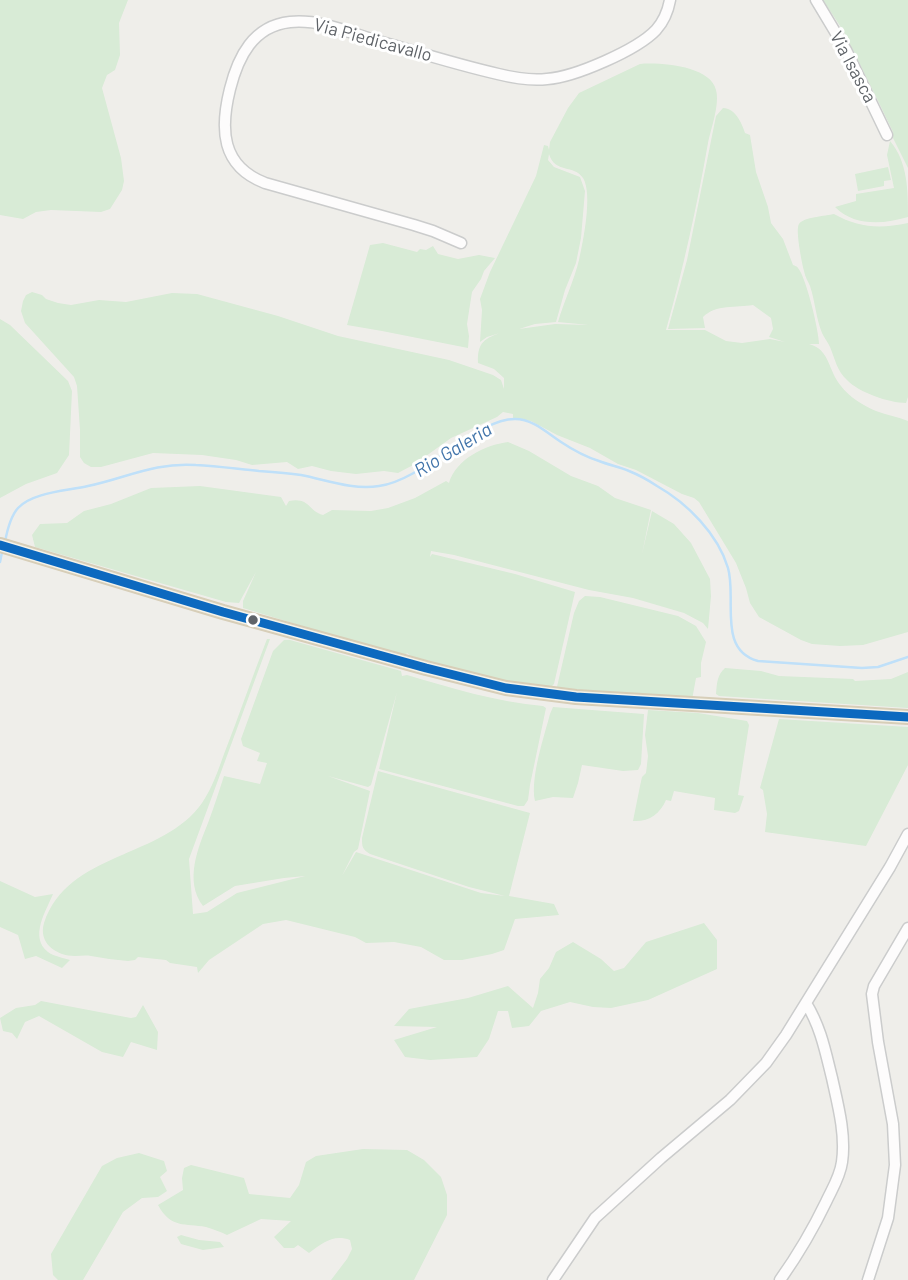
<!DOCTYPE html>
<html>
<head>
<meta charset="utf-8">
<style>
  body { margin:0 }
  canvas { display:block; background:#efeeea }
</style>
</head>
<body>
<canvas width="908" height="1280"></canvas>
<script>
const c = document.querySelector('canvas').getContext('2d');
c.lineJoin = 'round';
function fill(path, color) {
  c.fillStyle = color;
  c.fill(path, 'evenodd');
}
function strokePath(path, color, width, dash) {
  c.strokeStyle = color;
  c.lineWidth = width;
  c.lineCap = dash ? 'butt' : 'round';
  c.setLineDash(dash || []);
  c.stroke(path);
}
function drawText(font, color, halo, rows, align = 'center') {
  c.font = font + ' Barlow,sans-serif';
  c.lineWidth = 6;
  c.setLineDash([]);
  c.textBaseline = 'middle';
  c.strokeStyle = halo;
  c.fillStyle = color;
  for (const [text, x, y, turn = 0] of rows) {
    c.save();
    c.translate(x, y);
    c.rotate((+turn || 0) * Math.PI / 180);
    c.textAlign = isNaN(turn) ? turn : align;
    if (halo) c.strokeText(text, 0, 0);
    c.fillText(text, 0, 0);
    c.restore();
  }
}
fill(new Path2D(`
  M0,0H128L119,23L120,55L115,70L107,75L102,88L121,158L124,181L122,190L110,209L101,212L51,210L36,212L23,219L0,215Z
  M823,0H908V168L893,138V132L881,107L844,32Z
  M640,64C660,62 711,66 716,90C720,104 711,129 708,143C697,206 683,269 666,330H705L726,341L742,343L770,339L785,342L769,337L773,329L771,318L753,305C736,308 716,304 703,317L705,328L668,329L687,260L716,116L723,108C735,108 742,123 745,133L750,135L756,172L768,207L771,223L783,239L793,265C795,266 797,266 798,268C806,277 819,331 819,344H809C830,349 828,371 841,386C849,397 864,406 876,411C887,415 898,417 908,421V632L863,645L840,646L812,644L801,640L759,617L750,603L746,588L736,563L699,502L694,498L682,494L636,470L618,464L590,448L557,435L531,421L513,418V414L503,412L497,417L451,438L415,464L398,473L384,471L356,474L331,471L312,466L298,469L287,462L252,465L236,460L202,455L153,453L101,467H91L84,463L80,457V430L77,386L74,377L25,323L21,311L23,301L26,295L32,292L42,295L46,299L58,303L71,305L99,300L126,302L172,293L197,294L278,316L338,336L449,360L493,375L501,380L504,389V378L494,369L478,363C477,342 485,338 503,332L487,337L480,342L482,310L480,299L490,272L536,176L544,145L548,146L549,150L550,142L568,108L579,93ZM549,154C555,174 574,164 583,178C593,194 583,242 579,260C574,281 564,301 558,322L589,325L555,324L519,329L535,324L556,322L565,290L576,263L581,238L585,191L580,177L554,167L548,160Z
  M890,141C908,162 908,191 908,217C884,224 855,227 835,207L856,201V194L894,188L887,155Z
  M888,167L891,180L884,181V186L858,191L855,174Z
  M834,214C859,228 880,229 908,223V397L906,403C889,403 858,392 847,380C837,371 835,359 830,347C828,342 824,338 822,333C816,318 815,301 810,286C808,281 805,277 804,271C802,264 795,229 799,224C803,217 826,216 834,214Z
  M383,243L417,252L420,249L426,250L433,246L438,254L458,259L479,255L495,258L484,271L481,279L472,292L467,324L469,336L468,348L382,331L347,325L370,245Z
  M0,319L10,325L68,381L72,391L69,455L57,473L26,484L0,498Z
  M508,442L529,451L571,476L598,486L615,498L651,510L642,554L652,511L674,524L691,543L710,579L711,596L708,629L703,623L684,613L633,598L589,590L454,555L431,551L430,557L432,554L515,574L575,592L554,684L551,687C531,682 511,683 491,679C464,673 437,664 411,656L407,653L404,657L243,608V601L256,572L239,603L226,602L35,547L32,535L40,524L67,523L84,511L111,504L151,488L200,486L281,497L286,506L289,501C310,497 308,511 323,515L332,510L371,511L388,508L415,498L446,481L449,483C456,459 485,445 508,442Z
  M585,596L600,597L678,616L696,626L706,642L701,663V677L696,678L692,700L556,691L574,613L579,601Z
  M267,639H270L189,859L193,914L207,912L237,893L305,876L284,878L235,886L203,906C184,881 198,848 208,823C214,807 219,791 224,776L260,784L267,763L257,761L260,753L243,746L241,739L273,651L284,640H290L401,671L402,676L407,675C452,688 496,702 543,706L546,708L530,785L528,800L524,806H518L379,769L397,692L371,785L368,787L328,776L370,791L358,849L354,852L342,876L356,852L481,893L505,896L469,887L370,854C362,849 362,847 362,838L378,771L530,813L509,896L554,904L559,915L515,919L504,950L492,954L462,960H444L421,947L394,942L366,943L355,937L286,920L263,924L209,960L198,973L197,967L170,963L166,960L138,957L135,960L128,961C115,960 103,958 91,956C85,955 80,956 75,956C56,956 38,943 44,923C68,851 163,859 202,803C212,788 218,771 224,754C239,716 252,677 267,639Z
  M725,668L761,671L779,676L853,679L855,681L891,679L908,672V708L719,696L716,694C717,683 717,675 725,668Z
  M553,707L644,714L641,764L638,770L623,771L582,765L578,783L573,798L553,797L535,801C530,778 544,737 550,714Z
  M648,710L698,713L747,721L749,725L738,795L744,796L739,811L735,813L714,810L715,798L674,791L671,801L666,800C660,814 649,822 633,821L640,786L642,777L646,773L648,756L645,735Z
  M779,719L908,727V765L866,846L765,832L767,814L763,790L760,788Z
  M0,881L35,897L53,894C46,911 29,937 48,952C53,956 64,958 70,960L62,968L36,956L25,959L18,935L0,927Z
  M704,923L717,940V969L648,1000L611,1008L593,1007L570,1002L541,1011L529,1026L512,1028L508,1011H498L489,1039L477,1057L430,1060L405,1057L394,1040L437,1027L394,1026L409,1009L468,998L508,986L533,1008L538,993L540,979L549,968L556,952L573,942L601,959L614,971L624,968L646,942Z
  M41,1001L131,1018L136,1017L143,1005L158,1032L157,1050L131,1042L123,1057L102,1052L39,1016L25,1022L17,1039L12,1033L3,1031L0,1018L16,1008L35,1005Z
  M363,1149L407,1150L424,1160L441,1177L447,1195V1215L414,1280H331L347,1259L352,1249L350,1240C333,1234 323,1243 309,1253L298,1245L294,1248H284L274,1237L291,1221L261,1219L227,1235C221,1232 213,1229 206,1227C185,1223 171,1229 158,1205L183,1190L182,1178L184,1168L191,1165L244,1178L249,1194L290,1198L299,1185L306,1162L316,1156Z
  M139,1153L164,1161L167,1171L160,1177L167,1191L158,1197L142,1198L123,1212L83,1280H58L53,1275L51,1254L102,1166L117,1158Z
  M181,1235L199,1240L220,1242L224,1247L203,1250L181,1244L177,1237Z`), '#d8ebd6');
strokePath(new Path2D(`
  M5,542C7,531 10,517 18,508C33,492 67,491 88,486C126,478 155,462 196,465C217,466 238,469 259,471C273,472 287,473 301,475C327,480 352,490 379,486C412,482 453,444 485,428C494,423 504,419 515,419C533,419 547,433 561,442C573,450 586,457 599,461C609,465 620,467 629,471C639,475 648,480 657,486C687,503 718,534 728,568C737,598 717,650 758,661L862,668L878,667L908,657
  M0,562L2,552`), '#bfe0f9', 2.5);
const minor = new Path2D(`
  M816,0L846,50L887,135
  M461,243L433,231L414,225L265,183C221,166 220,129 230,89C238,57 253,26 290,22C316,19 344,30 368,38C411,50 454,64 498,74C514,78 530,81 547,79C575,77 637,50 656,30C664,21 668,11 670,0
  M553,1280L595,1218L661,1158L730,1100L766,1063L786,1035L890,867L908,834
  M780,1280C797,1256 813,1229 826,1202C832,1189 840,1177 842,1162C846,1135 838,1105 832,1078C825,1050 821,1028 806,1003
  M868,1280L888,1218L895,1165L893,1124L878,1042L872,994L874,986L908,928`);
const major = new Path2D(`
  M0,545L223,612L426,668L506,688L576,697L908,717`);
strokePath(minor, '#cbcccc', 13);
strokePath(major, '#d7ceb8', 16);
strokePath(minor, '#fdfcfc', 10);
strokePath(major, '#f4f2e9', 12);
strokePath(new Path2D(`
  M0,545L223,612L426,668L506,688L576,697L908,717`), '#0c69bf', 9);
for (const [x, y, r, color] of [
  [253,620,6,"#5f6368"]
]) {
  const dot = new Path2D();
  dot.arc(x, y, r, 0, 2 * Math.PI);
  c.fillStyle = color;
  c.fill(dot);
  strokePath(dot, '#fff', 2.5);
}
drawText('18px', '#5f6368', '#fff', [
  ["Via Piedicavallo",373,40,15],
  ["Via Isasca",853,67,62]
]);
drawText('italic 19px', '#4174aa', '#fff', [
  ["Rio Galeria",453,450,-31]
]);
</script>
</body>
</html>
